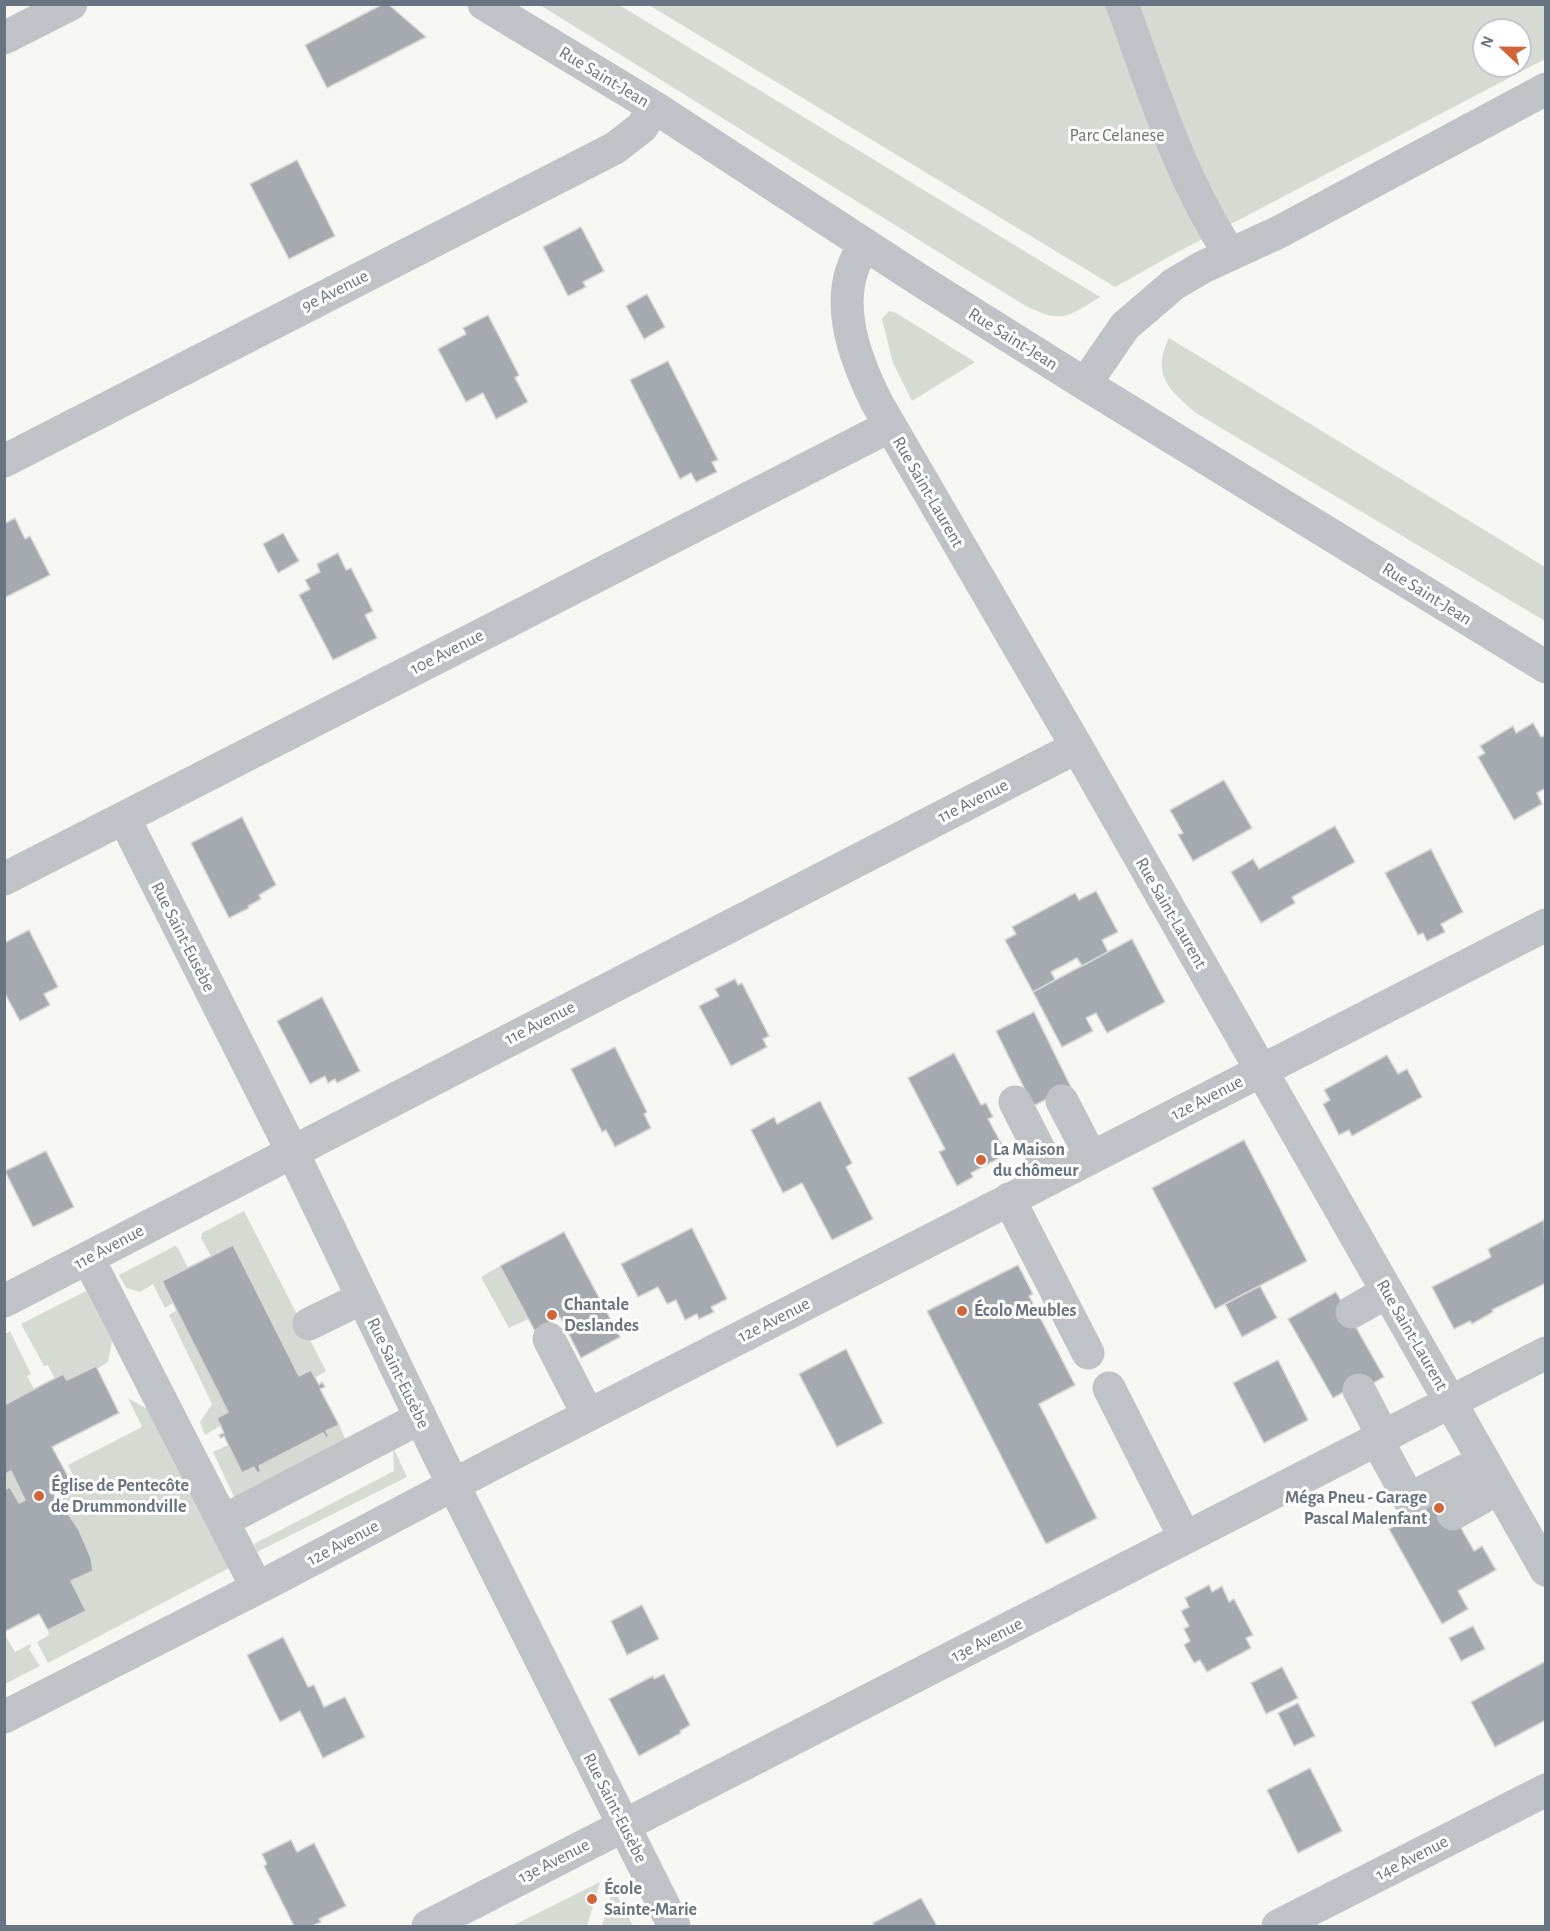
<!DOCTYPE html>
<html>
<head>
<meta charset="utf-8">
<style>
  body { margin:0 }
  #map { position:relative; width:1550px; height:1931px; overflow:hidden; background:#f6f6f3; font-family:"Alegreya Sans",sans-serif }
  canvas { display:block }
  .frame { position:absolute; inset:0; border:6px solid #687481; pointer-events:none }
  .north { position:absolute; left:1472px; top:18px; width:60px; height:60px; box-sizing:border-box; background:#fff; border:2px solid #c3c7cd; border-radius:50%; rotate:292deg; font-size:16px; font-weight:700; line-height:24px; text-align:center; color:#687481 }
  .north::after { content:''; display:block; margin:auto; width:21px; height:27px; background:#d06539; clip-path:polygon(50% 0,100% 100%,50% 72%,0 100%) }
</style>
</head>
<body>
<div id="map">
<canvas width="1550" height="1931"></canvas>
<div class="frame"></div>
<div class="north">N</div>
</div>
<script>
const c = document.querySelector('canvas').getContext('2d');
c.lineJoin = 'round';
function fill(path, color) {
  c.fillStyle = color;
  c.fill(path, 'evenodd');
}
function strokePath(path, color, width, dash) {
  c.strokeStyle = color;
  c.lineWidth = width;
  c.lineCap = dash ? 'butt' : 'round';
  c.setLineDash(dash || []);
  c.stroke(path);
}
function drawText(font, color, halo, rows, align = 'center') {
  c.font = font + ' "Alegreya Sans",sans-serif';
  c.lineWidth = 6;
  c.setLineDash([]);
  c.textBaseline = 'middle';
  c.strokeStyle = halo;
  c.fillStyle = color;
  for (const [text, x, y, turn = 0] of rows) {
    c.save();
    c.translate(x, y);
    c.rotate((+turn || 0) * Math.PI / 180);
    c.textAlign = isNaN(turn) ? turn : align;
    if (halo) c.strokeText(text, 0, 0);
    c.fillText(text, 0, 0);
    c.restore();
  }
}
fill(new Path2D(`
  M540,5H619L1100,297C1066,318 1062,324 1024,305Z
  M649,5H1545V59L1174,254L1115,287ZM1484,30H1520V66H1484Z
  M889,311L896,313L975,362L912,401L893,363L882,319Z
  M1169,338L1545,567V621L1196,413C1169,390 1151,374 1169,338Z
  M244,1211L326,1371L315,1378L311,1370L299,1376L233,1245L211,1256L201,1238L202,1233Z
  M175,1246L178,1248L188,1268L173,1303L165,1308L153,1284L140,1292L126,1288L119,1275Z
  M500,1266L528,1319L509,1328L481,1277Z
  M86,1291L112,1341L108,1362L97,1369L95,1366L67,1380L55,1379L48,1365L44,1366L21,1324Z
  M177,1310L228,1412L217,1418L220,1426L205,1435L200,1422L212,1404L169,1315Z
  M10,1331L31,1374L27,1376L34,1389L5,1405V1334Z
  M128,1398L151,1411L231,1567L48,1663L37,1642L49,1635L48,1630L86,1611L71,1581L93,1571C89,1544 74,1523 59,1500L80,1489L68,1465L142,1427Z
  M339,1425L348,1445L236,1501L213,1452L228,1445L254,1467L257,1473L261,1471L259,1466L323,1433L326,1437L329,1436L326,1431Z
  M393,1447L407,1477L257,1552L254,1544L394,1471Z
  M11,1471L25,1500L19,1503L11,1487L5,1490L4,1475Z
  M4,1633L15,1652L30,1644L31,1647L29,1649L40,1666L5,1684Z
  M600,1882L587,1926H512Z
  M613,1887L633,1926H602Z`), '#d5dad3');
const building = new Path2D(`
  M383,4H388L426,37L327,88L305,45Z
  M297,160L335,236L289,259L250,184Z
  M581,227L604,271L583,282L586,287L568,296L543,247Z
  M647,294L665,327L644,339L626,306Z
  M488,315L519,375L515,378L528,402L496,419L483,393L466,402L438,349L466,334L463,328Z
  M668,361L718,460L712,462L717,472L696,482L691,473L680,479L630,380Z
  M15,518L25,539L30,536L50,575L4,598V524Z
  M283,533L299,561L278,573L263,544Z
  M338,553L346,570L351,568L373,611L365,615L377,638L333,660L299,595L310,589L305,580L320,572L317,564Z
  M1533,723L1541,737L1546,735V788L1537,793L1542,804L1514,820L1478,757L1485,753L1480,746L1513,726L1516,733Z
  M1224,780L1252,828L1193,861L1178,835L1183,833L1170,810Z
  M242,817L276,885L259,895L261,899L248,906L249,908L229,918L191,843Z
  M1335,826L1355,862L1292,897L1295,903L1261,923L1231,872L1253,859L1259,869Z
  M1431,849L1463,912L1441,924L1445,932L1427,941L1423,933L1418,935L1385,873Z
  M1096,891L1118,932L1102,940L1108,952L1082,966L1077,958L1051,972L1055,980L1033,992L1005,940L1016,934L1012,927L1075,893L1079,900Z
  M29,930L58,987L44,994L50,1005L20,1021L4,992V943Z
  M1132,939L1165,1002L1107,1033L1096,1013L1086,1018L1093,1031L1062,1047L1033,992Z
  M735,979L738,985L742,983L769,1036L763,1039L767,1047L731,1066L699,1006L719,996L715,989Z
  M322,997L360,1071L337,1083L335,1079L328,1083L325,1076L310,1084L277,1021Z
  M1034,1012L1071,1087L1033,1106L996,1031Z
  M615,1047L647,1112L644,1114L651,1128L615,1147L606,1130L602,1132L571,1069Z
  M954,1053L981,1105L986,1103L993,1117L988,1119L1007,1154L971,1173L973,1177L957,1186L939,1152L945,1149L908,1078Z
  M1387,1055L1398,1074L1407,1069L1422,1097L1352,1136L1349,1130L1339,1135L1323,1104L1330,1100L1324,1090Z
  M820,1101L852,1163L846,1167L873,1219L832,1240L802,1183L783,1193L751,1130L774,1117L777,1124Z
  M1244,1140L1307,1261L1215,1309L1152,1188Z
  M46,1151L74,1207L33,1227L5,1171Z
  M1544,1220L1546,1283L1492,1310L1493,1312L1472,1324L1470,1321L1454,1329L1432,1287L1491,1257L1488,1249Z
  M692,1228L727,1299L711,1307L714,1312L699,1319L697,1314L685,1320L676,1300L667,1304L658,1287L638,1297L621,1264Z
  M564,1232L620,1337L581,1358L560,1317L535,1331L500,1266Z
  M233,1245L299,1376L311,1370L319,1385L322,1382L325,1387L320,1389L339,1425L326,1431L329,1436L326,1438L323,1433L259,1466L261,1471L257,1473L254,1467L242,1473L224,1436L221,1438L219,1435L224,1433L217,1418L228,1412L162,1281Z
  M1018,1265L1033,1294L1029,1296L1075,1385L1039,1404L1097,1518L1046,1544L927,1311Z
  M1260,1286L1277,1318L1242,1337L1225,1304Z
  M1336,1292L1384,1377L1363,1389L1360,1383L1333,1398L1288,1319Z
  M846,1349L883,1423L837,1447L799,1374Z
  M1278,1360L1308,1420L1264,1443L1233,1383Z
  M96,1366L119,1413L52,1447L71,1482L51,1492L59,1500L79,1530L91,1558L93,1571L71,1581L86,1611L48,1630L39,1614L4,1632V1490L10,1487L19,1503L25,1500L11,1471L4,1475V1405L63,1374L67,1380Z
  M1444,1498L1474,1551L1482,1546L1496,1570L1458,1591L1468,1609L1442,1624L1389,1529Z
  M1209,1585L1212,1592L1222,1586L1229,1602L1234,1599L1253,1635L1246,1638L1251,1648L1207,1672L1200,1660L1194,1663L1184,1645L1190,1641L1184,1629L1189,1626L1181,1611L1189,1607L1185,1598Z
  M642,1605L659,1639L627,1655L611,1621Z
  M1473,1626L1485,1649L1461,1661L1449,1638Z
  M283,1637L308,1687L314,1685L324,1707L345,1697L365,1737L323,1758L300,1711L280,1722L247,1655Z
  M1546,1661V1720L1495,1747L1471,1702Z
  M1282,1667L1298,1698L1266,1714L1251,1683Z
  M664,1674L690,1725L680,1731L681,1733L639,1756L609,1699L653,1676L654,1679Z
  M1298,1703L1315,1736L1294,1746L1278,1713Z
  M1310,1768L1342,1831L1298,1853L1267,1790Z
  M291,1840L297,1852L314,1843L346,1906L319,1919L321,1922L312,1926H294L264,1866L267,1864L262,1854Z
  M921,1898L937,1926H874L873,1923Z`);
fill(building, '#a4aab0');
strokePath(building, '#d7d7d5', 1.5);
strokePath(new Path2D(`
  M484,4L654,107L921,281L1085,384L1546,667
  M1122,4C1153,90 1180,178 1230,254
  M4,38L71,4
  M865,245C830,293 853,355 877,403L1077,747L1546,1570
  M1085,384L1125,326L1174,284L1203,267L1279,232L1546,89
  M4,461L615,148L642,127L654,107
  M124,818L292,1151L441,1460L674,1926
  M4,879L890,426
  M1062,1101L1091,1157
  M1015,1102L1053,1177
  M1009,1199L1088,1353
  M88,1258L257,1588
  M4,1301L1077,747
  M1352,1312L1387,1292
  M309,1324L362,1298
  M549,1339L588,1415
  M1109,1388L1185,1538
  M1359,1390L1383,1436
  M1377,1440L1409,1499L1484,1461
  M1453,1514L1499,1488
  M223,1521L420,1418
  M4,1717L275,1579L491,1465L1546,925
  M428,1926L1546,1353
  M1278,1926L1546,1790`), '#bfc2c6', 33);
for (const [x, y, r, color] of [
  [981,1160,6,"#d06539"],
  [962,1311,6,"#d06539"],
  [552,1315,6,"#d06539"],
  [39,1496,6,"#d06539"],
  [1439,1508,6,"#d06539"],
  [592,1899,6,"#d06539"]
]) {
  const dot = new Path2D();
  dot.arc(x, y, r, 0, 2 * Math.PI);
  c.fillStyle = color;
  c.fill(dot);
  strokePath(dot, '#fff', 2);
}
drawText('18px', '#687481', '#fff', [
  ["Rue Saint-Jean",604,77,31],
  ["9e Avenue",335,291,-27],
  ["Rue Saint-Jean",1013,339,32],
  ["Rue Saint-Laurent",928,492,60],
  ["Rue Saint-Jean",1427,594,32],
  ["10e Avenue",447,652,-27],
  ["11e Avenue",973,801,-27],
  ["Rue Saint-Laurent",1171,913,60],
  ["Rue Saint-Eusèbe",183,937,63],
  ["11e Avenue",540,1023,-27],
  ["12e Avenue",1207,1098,-27],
  ["11e Avenue",109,1247,-28],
  ["12e Avenue",774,1320,-27],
  ["Rue Saint-Laurent",1412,1335,60],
  ["Rue Saint-Eusèbe",398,1373,64],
  ["12e Avenue",343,1543,-28],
  ["13e Avenue",987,1640,-27],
  ["Rue Saint-Eusèbe",615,1808,63],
  ["14e Avenue",1412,1858,-27],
  ["13e Avenue",554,1861,-27]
]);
drawText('18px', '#697966', '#fff', [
  ["Parc Celanese",1117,136]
]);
drawText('bold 18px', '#687481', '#fff', [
  ["La Maison",993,1150],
  ["du chômeur",993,1171],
  ["Chantale",564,1305],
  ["Deslandes",564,1326],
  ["Écolo Meubles",974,1311],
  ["Église de Pentecôte",51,1486],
  ["de Drummondville",51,1507],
  ["Méga Pneu - Garage",1427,1498,"right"],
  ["Pascal Malenfant",1427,1519,"right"],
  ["École",604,1889],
  ["Sainte-Marie",604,1910]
], 'left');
</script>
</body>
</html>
